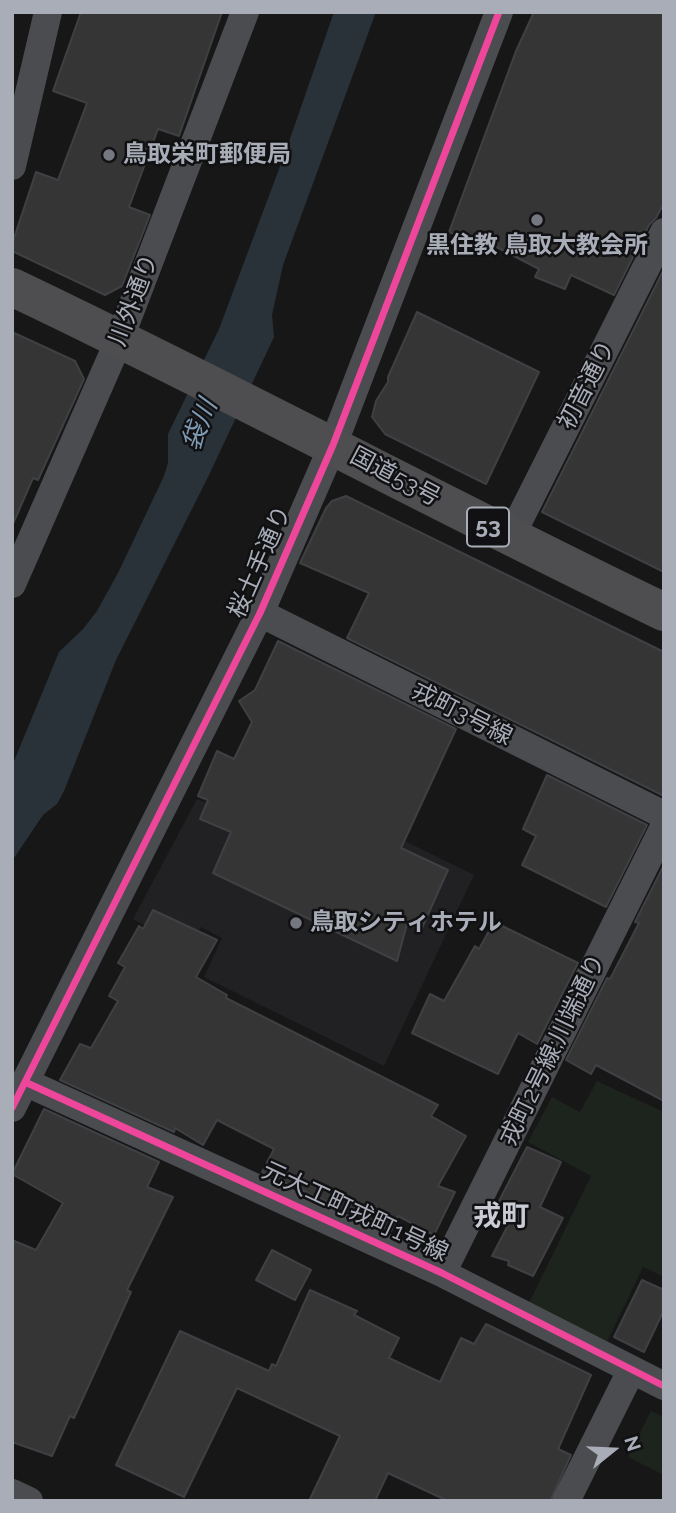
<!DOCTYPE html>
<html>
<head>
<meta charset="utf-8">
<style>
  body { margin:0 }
  #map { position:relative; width:676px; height:1513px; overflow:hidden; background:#171717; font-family:Raleway,sans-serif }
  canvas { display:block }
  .frame { position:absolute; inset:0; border:14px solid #a8adb8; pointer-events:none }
  .north { position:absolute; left:578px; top:1415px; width:70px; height:70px; -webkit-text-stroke:5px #111113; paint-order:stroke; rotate:72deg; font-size:19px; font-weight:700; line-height:28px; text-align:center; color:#a8adb8 }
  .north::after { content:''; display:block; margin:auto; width:24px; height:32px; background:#a8adb8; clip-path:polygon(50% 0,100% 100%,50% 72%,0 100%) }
</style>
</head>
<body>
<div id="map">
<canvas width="676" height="1513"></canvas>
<div class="frame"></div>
<div class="north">N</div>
</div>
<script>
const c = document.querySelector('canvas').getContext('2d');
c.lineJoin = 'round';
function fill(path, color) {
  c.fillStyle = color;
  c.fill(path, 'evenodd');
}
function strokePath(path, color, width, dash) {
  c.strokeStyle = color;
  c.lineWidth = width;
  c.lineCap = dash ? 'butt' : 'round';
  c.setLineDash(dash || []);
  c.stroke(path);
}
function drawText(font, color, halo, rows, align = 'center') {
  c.font = font + ' Raleway,"Noto Sans JP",sans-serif';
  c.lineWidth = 5;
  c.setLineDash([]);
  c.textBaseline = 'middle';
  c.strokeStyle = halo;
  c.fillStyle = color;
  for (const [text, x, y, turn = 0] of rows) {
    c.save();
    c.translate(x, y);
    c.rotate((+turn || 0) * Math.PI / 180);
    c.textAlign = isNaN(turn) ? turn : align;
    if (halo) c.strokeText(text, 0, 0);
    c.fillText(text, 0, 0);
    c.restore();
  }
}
fill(new Path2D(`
  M295,787L474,875L384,1066L204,977L222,938L201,927L187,948L133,919L197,799L275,834Z`), '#212123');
fill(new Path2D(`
  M597,1081L664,1112V1277L643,1267L605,1346L527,1307L591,1176L528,1142L552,1097L580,1112Z
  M651,1411L664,1417V1475L628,1457Z`), '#1d241e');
fill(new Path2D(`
  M334,12H376L283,265L272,315L274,337L208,477L116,660L64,791L57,804L43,815L12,861V766L59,652L83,629L97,611L119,571L164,476L168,463V434L219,329L285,153Z`), '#2a3239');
const building = new Path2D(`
  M81,12H222L179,136L158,129L129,207L150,215L122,286L105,295L12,251V244L36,172L58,180L87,103L53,91Z
  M534,12H664V203L656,218L649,225L614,295L571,275L565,289L535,277L539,269L483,240L481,245L449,232L516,51Z
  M664,269V572L542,512Z
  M417,312L539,372L486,484L385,434L372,417L376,401L388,382V377Z
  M12,332L75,361L84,379L38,480L33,478L12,526Z
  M346,496L664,652V796L347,638L369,593L300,563L326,508L332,501Z
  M278,641L456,729L401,848L448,870L421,930L407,924L397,961L213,873L231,832L200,819L208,800L198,796L217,751L234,759L252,722L239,701L255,690Z
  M547,775L647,825L606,907L522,865L536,836L523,829Z
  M664,865V1101L596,1065L591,1074L566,1060L607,978L610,979L639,923L635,922Z
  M153,910L217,940L196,977L227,995L226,998L438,1105L431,1116L466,1136L438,1186L455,1192L434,1235L398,1216L391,1231L262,1172L274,1149L217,1120L203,1145L175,1128L174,1132L60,1080L80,1044L91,1048L118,1001L109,996L125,967L118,963L139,926L143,929Z
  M494,922L578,963L537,1044L518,1033L498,1074L412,1033L430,994L444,1001L475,946L479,949Z
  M44,1109L159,1162L147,1187L173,1197L127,1290L131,1292L74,1418L70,1416L52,1456L12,1442V1240L36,1250L63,1203L12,1174Z
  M527,1147L561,1162L540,1207L563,1218L533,1276L508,1265L509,1261L492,1256L516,1210L499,1201Z
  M272,1250L311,1270L295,1300L256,1280Z
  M642,1280L664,1290V1310L644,1352L614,1337Z
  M310,1290L357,1311L354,1315L399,1338L389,1358L440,1382L461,1338L474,1344L486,1324L591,1375L558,1449L571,1455L550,1501H448L388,1473L375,1501H309L340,1436L237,1388L184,1497L116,1465L180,1331L269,1371L272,1364L276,1366Z`);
fill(building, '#353536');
strokePath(building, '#3f4043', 2);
strokePath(new Path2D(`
  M12,166L48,12
  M510,538L664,232
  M12,584L120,338L245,12
  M260,613L664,815
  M25,1082L442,1273L664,1386
  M12,1108L260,613L333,445L499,12
  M442,1273L664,827
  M12,1493L29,1501
  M566,1501L631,1371`), '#4b4c50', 28);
strokePath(new Path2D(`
  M12,287C231,391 445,507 664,612`), '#4e4e51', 38);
strokePath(new Path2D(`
  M25,1082L442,1273L664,1386
  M12,1108L260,613L333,445L499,12`), '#ed469a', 7);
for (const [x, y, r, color] of [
  [109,155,7,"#757880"],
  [537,220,7,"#757880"],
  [296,923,7,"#757880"]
]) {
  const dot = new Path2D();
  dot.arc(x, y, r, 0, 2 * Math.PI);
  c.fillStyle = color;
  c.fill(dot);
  strokePath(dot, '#111113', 2.5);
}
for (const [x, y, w] of [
  [488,527,42]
]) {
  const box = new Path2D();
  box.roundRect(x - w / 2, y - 19.5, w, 39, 5);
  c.fillStyle = '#111113';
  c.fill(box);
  strokePath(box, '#a8adb8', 2);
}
drawText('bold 23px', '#a8adb8', null, [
  ["53",488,527]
]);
drawText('bold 24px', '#a8adb8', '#111113', [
  ["鳥取栄町郵便局",123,155],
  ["黒住教 鳥取大教会所",537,246,"center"],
  ["鳥取シティホテル",310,923]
], 'left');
drawText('24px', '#a8adb8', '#111113', [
  ["川外通り",134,300,-69],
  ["初音通り",587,385,-63],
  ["国道53号",395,477,28],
  ["桜土手通り",260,562,-66],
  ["戎町3号線",462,714,27],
  ["戎町2号線;川端通り",553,1050,-64],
  ["元大工町戎町1号線",355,1212,25]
]);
drawText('italic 26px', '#7f9bb3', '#111113', [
  ["袋川",200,425,-68]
]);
drawText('bold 28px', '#c9ccd4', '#111113', [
  ["戎町",501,1217]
]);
</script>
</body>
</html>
